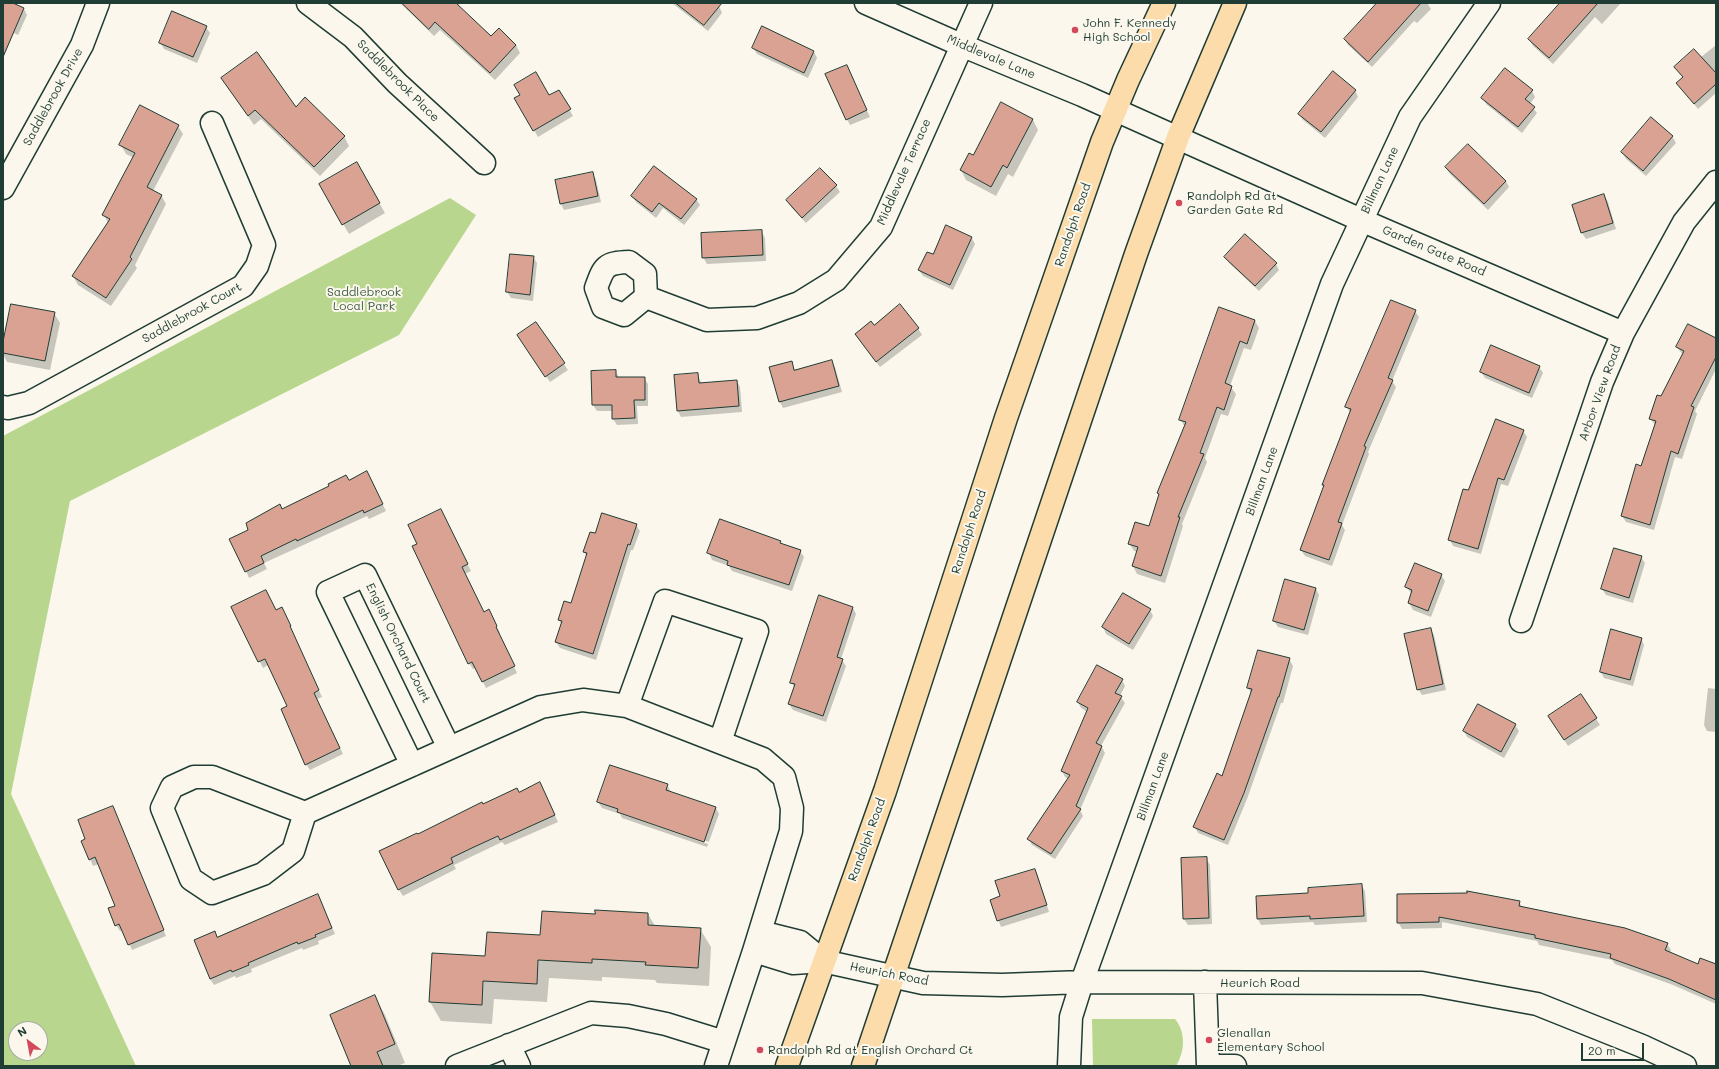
<!DOCTYPE html>
<html>
<head>
<meta charset="utf-8">
<style>
  body { margin:0 }
  #map { position:relative; width:1719px; height:1069px; overflow:hidden; background:#fbf7ec; font-family:Mali,sans-serif }
  canvas { display:block }
  .frame { position:absolute; inset:0; border:4px solid #1f3d34; pointer-events:none }
  .north { position:absolute; left:8px; top:1021px; width:40px; height:40px; box-sizing:border-box; background:#fbf7ec; border:1px solid #a3ada2; border-radius:50%; rotate:328deg; font-size:11px; font-weight:700; line-height:16px; text-align:center; color:#1f3d34 }
  .north::after { content:''; display:block; margin:auto; width:14px; height:18px; background:#d1495b; clip-path:polygon(50% 0,100% 100%,50% 72%,0 100%) }
  .scale { position:absolute; left:1581px; top:1043px; width:63px; height:18px; box-sizing:border-box; border:2px solid #1f3d34; border-top:0; padding-left:5px; font-size:12px; line-height:14px; white-space:nowrap; color:#1f3d34; -webkit-text-stroke:3px #fbf7ec; paint-order:stroke }
</style>
</head>
<body>
<div id="map">
<canvas width="1719" height="1069"></canvas>
<div class="frame"></div>
<div class="north">N</div>
<div class="scale">20 m</div>
</div>
<script>
const c = document.querySelector('canvas').getContext('2d');
c.lineJoin = 'round';
function fill(path, color) {
  c.fillStyle = color;
  c.fill(path, 'evenodd');
}
function strokePath(path, color, width, dash) {
  c.strokeStyle = color;
  c.lineWidth = width;
  c.lineCap = dash ? 'butt' : 'round';
  c.setLineDash(dash || []);
  c.stroke(path);
}
function drawText(font, color, halo, rows, align = 'center') {
  c.font = font + ' Mali,sans-serif';
  c.lineWidth = 4;
  c.setLineDash([]);
  c.textBaseline = 'middle';
  c.strokeStyle = halo;
  c.fillStyle = color;
  for (const [text, x, y, turn = 0] of rows) {
    c.save();
    c.translate(x, y);
    c.rotate((+turn || 0) * Math.PI / 180);
    c.textAlign = isNaN(turn) ? turn : align;
    if (halo) c.strokeText(text, 0, 0);
    c.fillText(text, 0, 0);
    c.restore();
  }
}
fill(new Path2D(`
  M450,198L476,215L399,335L70,501L11,794L136,1066H3V436ZM16,1029H40V1053H16Z
  M1092,1019H1175C1186,1032 1185,1052 1176,1066H1093Z`), '#b9d68e');
fill(new Path2D(`
  M3,3H10L24,9L27,15L18,35L14,33L4,56Z
  M400,3H458L461,9L491,37L516,45L520,53L495,80L440,30L434,36Z
  M672,3H714L719,6L722,13L708,31Z
  M1378,3H1427L1431,9L1417,23L1414,21L1372,67L1348,45L1345,39Z
  M1571,3H1621L1602,24L1595,17L1553,64L1533,46L1529,39Z
  M206,27L210,33L197,63L164,49L160,42Z
  M763,28L814,52L817,58L808,78L757,54L753,48Z
  M1716,45V93L1698,109L1677,83L1683,78L1675,67L1701,57Z
  M850,72L870,117L850,125L847,119Z
  M222,78L296,109L344,136L349,146L320,176L261,119L254,125Z
  M1355,90L1358,97L1325,138L1303,120L1299,114Z
  M559,91L573,116L538,137L516,98L520,96H549Z
  M1532,91L1535,97L1530,104L1537,113L1522,133L1486,104L1483,98Z
  M1002,103L1033,120L1038,130L1013,177L1008,174L996,196L966,180L961,170L969,154L973,156Z
  M178,126L183,134L153,191L161,195L166,204L135,265L137,268L111,306L78,285L73,276L108,223L104,215L134,158L126,154L121,145Z
  M1672,136L1676,143L1646,176L1626,159L1622,152Z
  M357,164L385,213L349,234L320,184Z
  M1446,168L1506,181L1509,187L1488,210L1450,174Z
  M593,173L596,180L601,202L564,210L561,204Z
  M836,186L840,192L806,223L791,207L787,201Z
  M1604,195L1608,202L1616,229L1586,239L1582,233L1573,205Z
  M632,196L696,199L700,205L684,225L663,208L656,218L636,202Z
  M761,231L765,238L766,261L707,264L703,257Z
  M971,237L975,244L953,290L923,276L919,270L933,255Z
  M511,255L533,257L537,263L533,301L511,298L507,292Z
  M1225,257L1276,264L1279,270L1259,291L1229,263Z
  M1220,308L1255,321L1259,328L1251,350L1244,348L1230,386L1236,394L1228,416L1221,414L1205,458L1207,462L1182,524L1183,526L1165,583L1137,574L1133,566L1138,552L1134,551L1129,543L1149,527L1160,496L1158,493L1185,427L1180,419Z
  M1415,311L1419,317L1392,381L1396,387L1368,452L1369,454L1342,525L1345,530L1332,566L1305,556L1301,550L1324,486L1323,485L1350,413L1347,407Z
  M54,313L60,323L50,370L7,362L3,354V347Z
  M536,324L568,370L550,382L522,342Z
  M874,326L918,328L922,335L880,367L856,335Z
  M1716,339V369L1695,411L1697,414L1682,459L1675,457L1654,530L1626,522L1622,516L1642,467L1655,425L1650,418L1683,355L1677,347Z
  M832,361L835,367L842,392L783,408L780,402L791,362L795,370Z
  M1539,367L1543,373L1532,398L1485,378L1481,372Z
  M615,371L619,377L644,378L648,384V406H637L638,424L617,425L613,419V411H597L593,405Z
  M697,374L702,384L737,381L740,387L742,412L681,417L678,411Z
  M1523,431L1527,437L1508,486L1501,484L1481,554L1453,546L1450,540L1468,491Z
  M370,478L386,511L369,519L367,516L264,563L267,569L249,578L246,571L250,530L282,510L349,481Z
  M444,517L471,571L465,574L484,613L492,617L500,633L498,634L517,673L486,688L476,668L473,669L469,663L418,544Z
  M636,525L640,531L633,550H631L596,660L560,648L556,642L562,625L559,620L572,604L587,557L584,552L596,535Z
  M780,541L782,544L800,551L804,557L792,591L732,571L729,566L712,560L709,553Z
  M1641,557L1645,563L1633,603L1606,595L1602,589Z
  M1441,575L1445,581L1431,617L1413,610L1409,603L1412,594L1406,587Z
  M1316,589L1319,595L1308,635L1278,627L1274,621Z
  M233,608L276,611L285,615L322,697L317,699L343,754L310,770L306,764L288,707L268,665L263,668Z
  M853,608L856,614L841,659L846,666L826,722L793,710L789,704L795,688L791,682Z
  M1150,610L1153,616L1133,650L1106,634L1103,627Z
  M1430,629L1434,635L1446,690L1422,695L1418,689Z
  M1641,638L1644,645L1633,686L1604,678L1601,672Z
  M1289,659L1293,666L1283,703H1281L1247,799L1228,845L1198,833L1195,827L1222,777L1251,693L1248,688Z
  M1122,680L1125,686L1120,696L1125,703L1101,746L1105,753L1080,810L1083,816L1055,859L1032,845L1029,839L1068,779L1065,777L1062,771L1087,712L1081,708L1078,702Z
  M1708,688L1716,689V732L1707,731L1704,725Z
  M1581,695L1600,725L1568,746L1553,722Z
  M1515,725L1519,731L1504,758L1467,737L1464,731Z
  M667,785L671,792L716,808L719,814L707,847L622,818L620,814L602,808L598,802ZM619,811L709,842L708,844L619,813Z
  M543,790L558,822L505,845L502,842L454,865L456,869L403,896L399,890L418,835L519,793Z
  M113,807L166,936L132,950L123,930L120,931L116,925V906L99,864L93,866L90,859L86,840Z
  M1206,858L1210,865L1212,924L1188,925L1184,919Z
  M1035,870L1038,876L1049,912L1001,927L991,900L1001,897Z
  M1361,885L1365,891L1367,922L1315,925L1313,922L1261,925L1258,919L1309,894Z
  M318,896L335,934L318,941L319,944L303,950L302,948L251,969L252,972L236,978L235,976L214,985L210,979L215,933L218,938Z
  M1519,902L1522,907L1667,944L1671,950L1670,953L1698,965H1716V1004L1673,985L1615,964L1612,960L1539,945L1537,941L1442,922V928L1402,929L1398,922Z
  M648,914L655,926L700,929L711,947L709,986L657,983L655,980L602,977V981L549,978L547,1002L494,999L492,1024L441,1021L430,1002L433,954L486,957L596,915Z
  M375,997L385,1015L405,1063L397,1066H350L352,1065Z`), '#0003');
const building = new Path2D(`
  M3,3H13L24,8L3,57Z
  M402,3H456L491,36L499,28L516,45L490,73L435,22L429,29Z
  M676,3H722L704,25Z
  M1377,3H1421L1368,62L1344,39Z
  M1560,3H1598L1549,58L1528,39Z
  M172,11L207,26L193,57L159,43Z
  M762,26L814,51L804,73L752,48Z
  M1694,49L1716,73V84L1694,104L1676,83L1683,77L1674,67Z
  M257,52L296,107L305,97L345,136L314,167L255,110L248,116L221,78Z
  M847,65L867,110L846,120L825,74Z
  M1505,68L1533,90L1525,99L1535,107L1518,127L1481,98Z
  M1333,71L1356,90L1321,132L1298,114Z
  M536,72L549,95L559,90L571,109L533,131L514,98L520,95L514,85Z
  M1001,102L1033,119L1007,168L1003,165L991,187L960,170L969,153L973,155Z
  M140,105L179,125L147,187L162,195L130,257L132,259L106,298L72,276L110,219L102,215L135,153L119,145Z
  M1651,117L1673,136L1643,171L1621,152Z
  M1468,144L1506,181L1484,204L1445,167Z
  M357,162L380,203L342,225L319,184Z
  M654,166L697,199L681,219L659,203L652,212L631,196Z
  M820,168L837,185L802,218L786,200Z
  M593,172L598,196L560,204L555,180Z
  M1604,194L1613,223L1581,233L1572,205Z
  M946,225L972,237L950,285L918,270L927,252L933,254Z
  M762,230L763,255L702,258L701,233Z
  M1245,234L1277,263L1255,286L1224,257Z
  M510,254L534,256L530,295L506,292Z
  M1391,300L1416,310L1388,378L1393,380L1364,446L1366,447L1338,522L1342,523L1329,560L1300,550L1324,485H1322L1351,409L1345,407Z
  M11,304L55,312L45,361L3,353V342Z
  M900,304L919,328L876,362L855,334L871,321L874,325Z
  M1219,307L1255,320L1247,344L1240,341L1225,383L1232,386L1224,410L1217,407L1200,453L1204,454L1178,517H1180L1161,576L1132,566L1138,547L1128,544L1135,522L1149,526L1159,494L1157,493L1186,422L1179,420Z
  M536,322L565,363L545,377L517,335Z
  M1688,324L1716,338V357L1691,406L1694,407L1678,454L1671,451L1650,525L1621,516L1636,464L1641,466L1656,421L1649,419L1657,395L1661,396L1684,351L1676,347Z
  M1491,345L1540,366L1529,393L1480,372Z
  M832,360L839,386L779,402L769,367L792,361L794,370Z
  M616,370V377H645V400H634L635,418L612,419V405H592L591,371Z
  M698,373L699,383L737,380L739,406L677,411L674,375Z
  M1496,419L1524,430L1504,480L1498,478L1478,549L1448,540L1463,489L1468,490Z
  M367,471L383,504L364,513L363,510L297,541L296,539L261,556L264,563L245,572L229,539L248,530L246,523L280,504L282,509L329,486L328,484L346,475L349,480Z
  M441,509L468,564L462,567L484,612L489,609L497,626L496,627L515,666L482,682L472,662L468,664L412,546L417,544L408,525Z
  M602,513L637,524L630,545L628,544L593,654L555,642L562,621L558,620L564,601L571,603L587,553L583,552L590,532L595,533Z
  M720,519L781,541L780,543L801,550L789,585L727,565L728,561L707,553Z
  M1614,548L1642,556L1629,598L1601,589Z
  M1415,563L1442,574L1428,611L1408,603L1412,590L1405,587Z
  M1285,579L1316,588L1304,630L1273,621Z
  M266,590L276,610L282,607L291,626H290L319,690L314,693L340,748L305,765L281,709L287,706L265,659L258,662L231,607Z
  M1123,593L1151,609L1129,644L1102,627Z
  M819,595L853,607L837,657L843,659L823,716L788,704L795,684L790,683Z
  M1431,628L1443,684L1417,690L1404,634Z
  M1611,629L1642,638L1630,680L1600,672Z
  M1258,650L1290,658L1279,697H1278L1244,793L1224,840L1193,827L1217,773L1222,776L1252,689L1247,688Z
  M1097,665L1123,679L1115,693L1122,696L1096,743L1102,746L1076,806L1081,809L1051,854L1027,839L1070,775L1061,771L1088,708L1077,702Z
  M1581,694L1597,718L1564,740L1548,716Z
  M1478,704L1516,724L1501,752L1463,731Z
  M610,765L668,784L666,790L716,807L704,842L617,812L618,809L597,802Z
  M540,782L555,815L500,840L498,836L474,847L451,858L453,863L398,890L379,851L417,833L418,834L482,802L483,804L517,788L519,792Z
  M113,806L164,930L128,945L119,924L115,926L108,908L115,906L95,857L89,860L81,841L85,839L78,820Z
  M1207,857L1209,918L1183,919L1181,858Z
  M1035,869L1047,905L997,921L990,900L1000,896L995,881Z
  M1362,884L1364,916L1310,919V916L1257,919L1256,896L1308,893V888Z
  M1467,891L1520,901L1519,906L1625,928L1668,943L1665,950L1698,964L1700,958L1716,964V1000L1669,979L1610,958L1611,954L1535,938V935L1439,917V922L1397,923V894L1467,893Z
  M318,894L332,928L315,935L316,937L298,944L297,942L248,963L249,965L232,972L231,970L210,979L194,940L215,931L217,937Z
  M595,910L648,913V925L701,928L698,968L645,965L646,962L592,959V963L538,960L537,984L483,981L482,1005L429,1002L432,953L485,956L487,932L540,935L542,911L595,914Z
  M375,995L395,1044L377,1052L383,1066H351L330,1015Z`);
fill(building, '#daa293');
strokePath(building, '#1f3d34', 1);
const minor = new Path2D(`
  M308,3L353,37L397,83L484,163
  M866,3L961,45L1082,95L1361,220L1623,333
  M3,188L82,45L98,3
  M646,297L624,315L603,307L596,288C604,266 605,263 629,262L645,274L646,297L707,320L757,318L799,303L836,280L881,227L981,3
  M3,407L8,408L29,403L243,286L257,266L264,245L212,123
  M1521,621L1602,382L1623,333L1684,222L1716,182
  M627,706L665,601L757,631L720,742
  M412,765L328,592L365,575L449,748
  M305,813L212,777H194L172,787L162,808L191,879L212,893L263,874L293,851L305,813L541,707L583,700L627,706L763,759L784,777L792,808L791,831L754,951L716,1066
  M760,932L800,942L823,961
  M754,951L793,963L823,961L923,983L1002,985L1082,982L1422,983L1537,1004L1642,1046L1685,1066
  M1205,982L1208,1066
  M509,1045L519,1066
  M457,1066L591,1013L628,1016L666,1024L724,1042
  M1069,1066L1071,1017L1082,982L1332,284L1410,117L1489,3
  M1219,1066H1235`);
const major = new Path2D(`
  M787,1066L885,791L1006,418L1102,142L1128,80L1164,3
  M863,1066L1136,254L1178,137L1235,3`);
strokePath(minor, '#1f3d34', 25);
strokePath(major, '#1f3d34', 25);
strokePath(minor, '#fbf7ec', 22);
strokePath(major, '#fddcac', 22);
for (const [x, y, r, color] of [
  [1075,30,4,"#d1495b"],
  [1179,203,4,"#d1495b"],
  [1209,1040,4,"#d1495b"],
  [760,1050,4,"#d1495b"]
]) {
  const dot = new Path2D();
  dot.arc(x, y, r, 0, 2 * Math.PI);
  c.fillStyle = color;
  c.fill(dot);
  strokePath(dot, '#fbf7ec', 1.5);
}
drawText('12px', '#1f3d34', '#fbf7ec', [
  ["John F. Kennedy",1083,23],
  ["High School",1083,37],
  ["Randolph Rd at",1187,196],
  ["Garden Gate Rd",1187,210],
  ["Glenallan",1217,1033],
  ["Elementary School",1217,1047],
  ["Randolph Rd at English Orchard Ct",768,1050]
], 'left');
drawText('12px', '#1f3d34', '#fbf7ec', [
  ["Middlevale Lane",991,57,23],
  ["Saddlebrook Place",398,81,45],
  ["Saddlebrook Drive",53,97,-61],
  ["Middlevale Terrace",904,172,-66],
  ["Billman Lane",1380,180,-65],
  ["Randolph Road",1073,225,-71],
  ["Garden Gate Road",1434,251,23],
  ["Saddlebrook Court",192,313,-29],
  ["Arbor View Road",1600,393,-70],
  ["Billman Lane",1262,481,-70],
  ["Randolph Road",969,532,-72],
  ["English Orchard Court",398,643,64],
  ["Billman Lane",1153,786,-70],
  ["Randolph Road",867,840,-70],
  ["Heurich Road",889,974,11],
  ["Heurich Road",1260,983]
]);
drawText('12px', '#3e5c46', '#fbf7ec', [
  ["Saddlebrook",364,292],
  ["Local Park",364,306]
]);
</script>
</body>
</html>
